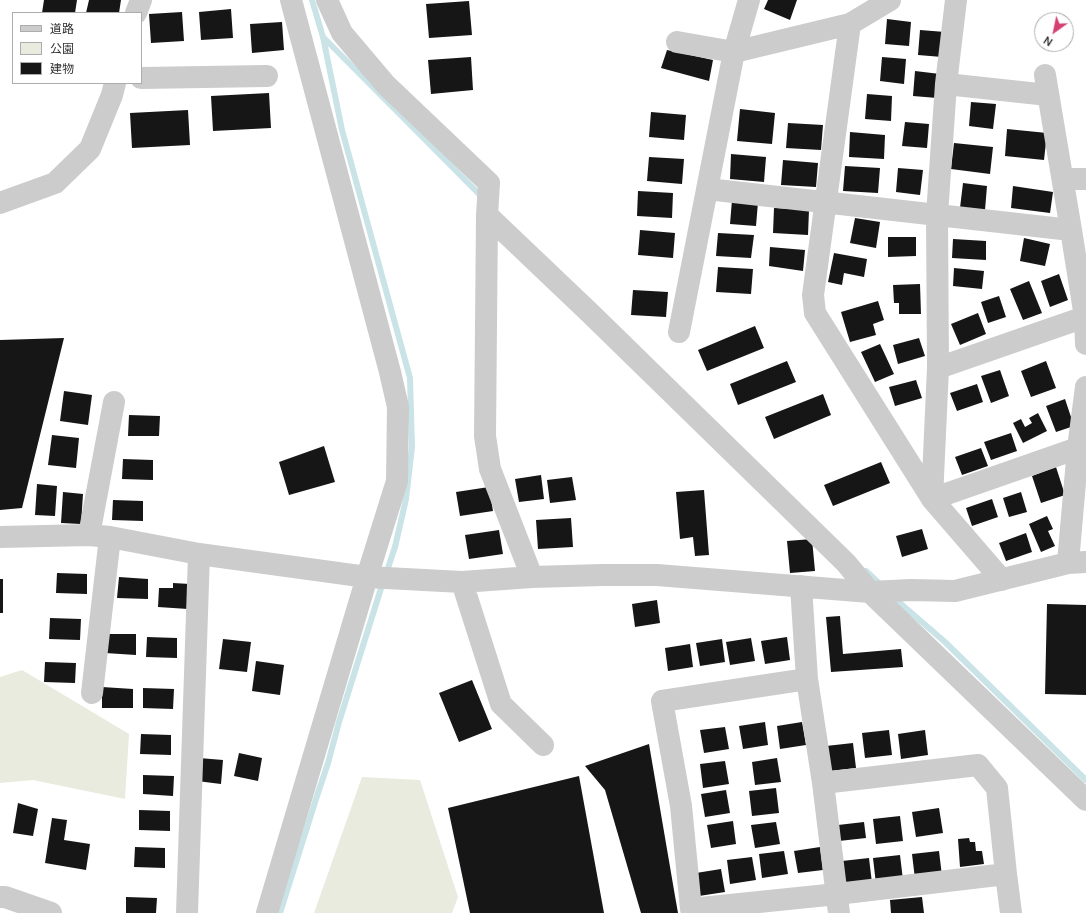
<!DOCTYPE html>
<html>
<head>
<meta charset="utf-8">
<style>
  body { margin:0 }
  #map { position:relative; width:1086px; height:913px; overflow:hidden; background:#fff; font-family:Manrope,"Noto Sans JP",sans-serif }
  canvas { display:block }
  .legend { position:absolute; left:12px; top:12px; width:130px; height:72px; box-sizing:border-box; background:#fff; border:1px solid #acacac; margin:0; padding:5px 7px; list-style:none; font-size:12px; color:#2f2f2f }
  .legend li { display:flex; align-items:center; gap:8px; height:20px }
  .legend b { width:20px; border:1px solid #acacac }
  .north { position:absolute; left:1034px; top:12px; width:40px; height:40px; box-sizing:border-box; background:#fff; border:1px solid #acacac; border-radius:50%; rotate:213deg; font-size:11px; font-weight:700; line-height:16px; text-align:center; color:#2f2f2f }
  .north::after { content:''; display:block; margin:auto; width:14px; height:18px; background:#d54170; clip-path:polygon(50% 0,100% 100%,50% 72%,0 100%) }
</style>
</head>
<body>
<div id="map">
<canvas width="1086" height="913"></canvas>
<ul class="legend">
<li><b style="height:5px;background:#ccc"></b>道路</li>
<li><b style="height:11px;background:#e8ebde"></b>公園</li>
<li><b style="height:11px;background:#161616"></b>建物</li>
</ul>
<div class="north">N</div>
</div>
<script>
const c = document.querySelector('canvas').getContext('2d');
c.lineJoin = 'round';
function fill(path, color) {
  c.fillStyle = color;
  c.fill(path, 'evenodd');
}
function strokePath(path, color, width, dash) {
  c.strokeStyle = color;
  c.lineWidth = width;
  c.lineCap = dash ? 'butt' : 'round';
  c.setLineDash(dash || []);
  c.stroke(path);
}
fill(new Path2D(`
  M22,670L129,734L125,799L33,780L0,783V677Z
  M362,777L420,780L458,897L452,913H314Z`), '#e8ebde');
strokePath(new Path2D(`
  M312,0L323,37L342,130L410,378L412,447L406,499L395,547L386,574
  M323,37L482,197
  M866,571L881,585
  M893,597L945,642L1086,780
  M280,913L316,799L328,763L339,722L383,582`), '#c9e3e7', 6);
fill(new Path2D(`
  M44,0H77L75,13H42Z
  M89,0H121L119,13H86Z
  M768,0H797L790,20L764,9Z
  M469,1L472,35L429,38L426,4Z
  M231,9L233,38L201,40L199,12Z
  M182,12L184,41L151,43L149,14Z
  M887,19L911,22L909,46L885,44Z
  M282,22L284,50L252,53L250,24Z
  M920,30L945,32L942,57L918,55Z
  M667,50L713,60L709,81L661,68Z
  M471,57L473,90L431,94L428,60Z
  M882,57L906,59L904,84L880,81Z
  M915,71L940,74L937,98L913,96Z
  M269,93L271,128L213,131L211,96Z
  M867,94L892,96L891,121L865,119Z
  M971,102L996,104L993,129L969,126Z
  M740,109L775,113L772,144L737,141Z
  M188,110L190,145L132,148L130,113Z
  M651,112L686,115L684,140L649,137Z
  M905,122L929,124L927,148L902,146Z
  M788,123L823,125L821,150L786,148Z
  M1007,129L1047,133L1044,160L1005,156Z
  M850,132L885,135L884,159L849,157Z
  M954,143L993,147L990,174L951,169Z
  M731,154L766,157L764,182L730,179Z
  M649,157L684,159L682,184L647,181Z
  M783,160L818,163L816,187L781,185Z
  M845,166L880,168L878,193L843,191Z
  M898,168L923,170L920,195L896,192Z
  M963,183L987,186L985,210L960,208Z
  M1013,186L1053,192L1050,213L1011,208Z
  M638,191L673,193L672,218L637,216Z
  M732,200L758,202L756,226L730,224Z
  M774,208L809,210L808,235L773,233Z
  M855,218L880,222L876,248L850,243Z
  M640,230L675,233L673,258L638,255Z
  M718,233L754,235L751,258L716,256Z
  M888,237H916V256L888,257Z
  M1024,238L1050,244L1045,266L1020,261Z
  M953,239L986,241V260L952,258Z
  M770,247L805,250L803,271L769,266Z
  M834,253L867,259L864,277L844,273L842,285L828,282Z
  M718,267L753,269L751,294L716,292Z
  M954,268L984,271L982,289L953,286Z
  M1059,274L1068,300L1050,307L1041,281Z
  M1029,281L1042,313L1023,320L1010,289Z
  M920,284L921,314H899V303H894L893,285Z
  M633,290L668,292L666,317L631,315Z
  M999,296L1006,317L988,323L981,302Z
  M878,301L884,320L873,324L876,335L850,342L841,312Z
  M978,313L986,334L960,345L951,324Z
  M755,326L764,348L707,371L698,350Z
  M64,338L22,508L0,510V340Z
  M919,338L925,356L898,364L893,345Z
  M880,344L894,374L875,382L861,352Z
  M787,361L796,382L738,405L730,384Z
  M1046,361L1056,388L1031,397L1021,371Z
  M1000,370L1009,396L991,403L981,376Z
  M916,380L922,398L895,406L889,387Z
  M977,384L983,402L957,411L950,393Z
  M64,391L92,395L88,425L60,421Z
  M823,394L831,415L774,439L765,417Z
  M1065,399L1074,426L1056,432L1046,406Z
  M1038,413L1047,431L1023,443L1013,423L1021,419L1025,427L1032,423L1029,418Z
  M129,415L160,416L159,436H128Z
  M1011,433L1017,451L991,460L984,442Z
  M52,435L79,438L76,468L48,465Z
  M324,446L335,482L289,495L279,462Z
  M981,448L988,466L962,475L955,457Z
  M123,459L153,460V480L122,479Z
  M881,462L890,483L833,506L824,485Z
  M1056,467L1065,495L1041,503L1032,476Z
  M541,475L544,499L519,502L515,479Z
  M572,477L576,500L550,503L547,480Z
  M37,484L57,486L55,516L35,515Z
  M489,487L493,511L460,516L456,492Z
  M704,490L709,555L695,556L693,537L680,539L676,492Z
  M63,492L83,494L81,524L61,523Z
  M1021,492L1027,512L1009,517L1003,498Z
  M992,499L998,517L972,526L966,508Z
  M113,500L143,501V521L112,520Z
  M1047,516L1053,529L1048,531L1055,546L1041,552L1029,524Z
  M571,518L573,547L538,549L536,520Z
  M922,529L928,549L902,557L896,536Z
  M499,530L503,554L469,559L465,535Z
  M1026,533L1032,552L1006,561L999,543Z
  M812,539L815,571L790,573L787,541Z
  M57,573L87,574V594L56,593Z
  M119,577L148,579V599L117,598Z
  M0,579H3V613H0Z
  M173,583L190,584L188,609L158,607L159,588H173Z
  M657,600L660,623L635,627L632,604Z
  M1047,604L1086,605V695L1045,694Z
  M840,616L843,654L901,649L903,667L831,672L826,617Z
  M50,618L81,619L80,640L49,639Z
  M106,634H136V655L105,653Z
  M147,637L177,638V658L146,657Z
  M787,637L790,660L765,664L761,641Z
  M751,638L755,661L730,665L726,642Z
  M223,639L251,642L247,672L219,669Z
  M722,639L725,662L700,666L696,643Z
  M690,644L693,667L668,671L665,648Z
  M256,661L284,665L280,695L252,691Z
  M45,662L76,663L75,683L44,682Z
  M472,680L492,729L459,742L439,693Z
  M102,687L133,689V708H102Z
  M143,688L174,689L173,709L143,708Z
  M765,722L768,745L743,749L739,726Z
  M802,722L806,745L780,749L777,726Z
  M725,727L729,749L704,753L700,730Z
  M889,730L892,755L865,758L862,733Z
  M925,730L928,755L901,759L898,734Z
  M141,734L171,735V755L140,754Z
  M853,743L856,768L829,771L826,746Z
  M649,744L675,896L678,913H641L605,790L585,766Z
  M239,753L262,758L258,781L234,776Z
  M199,758L223,760L221,784L197,781Z
  M777,758L781,782L755,785L752,762Z
  M725,761L729,784L703,788L700,764Z
  M143,775L174,776L173,796L143,794Z
  M579,776L604,913H470L448,808Z
  M776,788L779,813L752,816L749,791Z
  M726,790L730,813L705,817L701,794Z
  M18,803L38,809L33,836L13,833Z
  M939,808L943,833L916,837L912,812Z
  M139,810L170,811V831L139,830Z
  M900,816L903,841L876,844L873,819Z
  M52,818L67,820L64,840L90,844L86,870L45,863Z
  M733,821L736,844L711,848L707,825Z
  M776,822L780,844L755,848L751,825Z
  M864,822L866,838L839,841L838,825Z
  M969,838L970,842H975L976,851H982L984,864L960,867L958,839Z
  M135,847L165,848V868L134,867Z
  M820,847L823,870L798,873L794,851Z
  M784,851L788,874L762,878L759,854Z
  M939,851L942,876L915,879L912,854Z
  M900,855L903,880L876,884L873,858Z
  M752,857L756,880L730,884L727,860Z
  M869,858L872,883L845,886L842,861Z
  M721,869L725,892L699,896L696,873Z
  M126,897L157,898L156,913H126Z
  M922,897L924,913H891L890,900Z`), '#161616');
strokePath(new Path2D(`
  M327,0L342,33L386,85L489,183L487,215L591,314L846,563L870,592L1086,800
  M956,0L946,84L937,215L938,368L932,499L1078,448
  M136,13L141,0
  M850,24L813,295L815,313L932,499L1002,580
  M677,42L734,52L850,24L890,0
  M1045,75L1071,230L1085,317L1086,344
  M141,78L267,76
  M946,84L1048,95
  M1063,179H1086
  M707,189L1071,230
  M0,203L55,183L90,149L112,95L115,83
  M487,215L485,436L490,469L532,577
  M679,332L734,52L749,0
  M938,368L1085,317
  M89,535L114,402
  M0,537L89,535L110,537L199,554L367,577L462,582L532,577L603,575H657L870,592L911,590L955,591L1068,563L1086,562
  M1068,563L1078,448L1086,387
  M462,582L501,704L543,745
  M801,586L807,679L823,783L839,913
  M807,679L662,701L681,806L691,909L837,894L1006,874
  M92,693L110,537
  M823,783L978,765L997,788L1006,874L1011,913
  M0,897H5L51,913
  M187,913L199,554
  M267,913L367,577L397,481L398,407L390,372L291,0`), '#ccc', 22);
</script>
</body>
</html>
